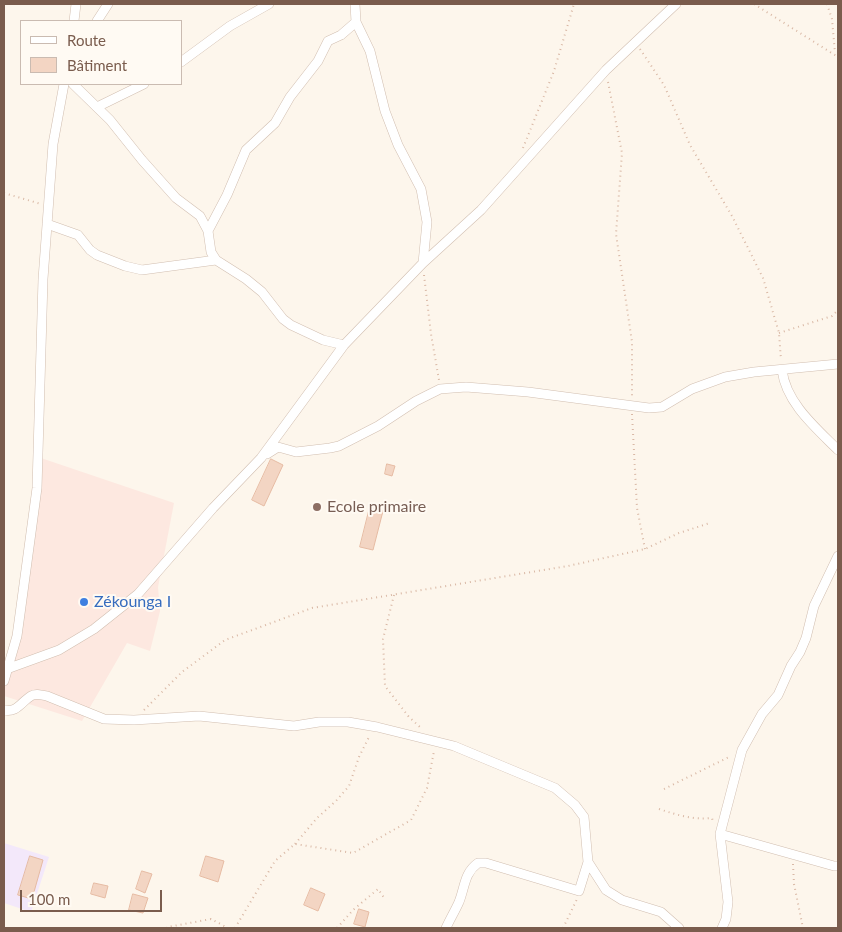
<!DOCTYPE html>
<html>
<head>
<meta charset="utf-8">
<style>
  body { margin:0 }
  #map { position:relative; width:842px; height:932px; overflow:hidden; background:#fdf6ec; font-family:Lato,sans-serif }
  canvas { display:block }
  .frame { position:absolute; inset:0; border:5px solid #7a5c4d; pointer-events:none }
  .legend { position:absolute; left:20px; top:20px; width:162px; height:65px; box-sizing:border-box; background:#fffaf3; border:1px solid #cabbb1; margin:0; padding:6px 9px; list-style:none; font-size:15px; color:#7a5c4d }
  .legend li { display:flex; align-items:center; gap:10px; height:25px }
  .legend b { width:25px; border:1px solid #cabbb1 }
  .scale { position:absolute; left:20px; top:890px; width:142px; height:22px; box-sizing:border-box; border:2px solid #7a5c4d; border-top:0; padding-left:6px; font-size:15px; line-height:18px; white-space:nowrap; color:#7a5c4d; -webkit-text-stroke:4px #fffaf3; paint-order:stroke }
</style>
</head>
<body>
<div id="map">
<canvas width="842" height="932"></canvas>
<div class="frame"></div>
<ul class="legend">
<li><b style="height:6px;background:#fff"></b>Route</li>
<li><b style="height:14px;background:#f3d5c3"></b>Bâtiment</li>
</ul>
<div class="scale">100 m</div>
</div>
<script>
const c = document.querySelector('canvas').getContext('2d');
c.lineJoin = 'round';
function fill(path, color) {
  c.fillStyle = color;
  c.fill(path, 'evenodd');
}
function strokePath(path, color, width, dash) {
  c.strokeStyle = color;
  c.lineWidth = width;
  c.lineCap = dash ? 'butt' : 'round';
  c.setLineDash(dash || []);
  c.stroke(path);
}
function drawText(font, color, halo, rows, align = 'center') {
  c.font = font + ' Lato,sans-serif';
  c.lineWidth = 4;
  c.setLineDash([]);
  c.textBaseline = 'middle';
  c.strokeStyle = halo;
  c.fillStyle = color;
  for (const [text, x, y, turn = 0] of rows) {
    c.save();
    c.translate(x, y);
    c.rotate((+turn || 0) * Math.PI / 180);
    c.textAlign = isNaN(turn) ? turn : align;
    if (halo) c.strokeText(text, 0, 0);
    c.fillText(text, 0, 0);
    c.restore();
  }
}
fill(new Path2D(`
  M38,457L174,503L158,587L160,611L150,651L127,643L82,721L4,696V681L17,636Z`), '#fde8e0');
fill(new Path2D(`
  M4,843L49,857L31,912L4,903Z`), '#f3e8fa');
const building = new Path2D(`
  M271,459L283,465L264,506L252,500Z
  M387,464L395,466L392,476L385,474Z
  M370,507L383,511L373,550L360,547Z
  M30,856L43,860L32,899L18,895Z
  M206,856L224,861L218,882L200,876Z
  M142,871L152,874L145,893L136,889Z
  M94,883L108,886L105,898L91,894Z
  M311,888L325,894L318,911L304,905Z
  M133,894L148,898L143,913L129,910Z
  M359,909L369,912L365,927L354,924Z`);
fill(building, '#f3d5c3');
strokePath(building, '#e6bba3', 1);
const minor = new Path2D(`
  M355,4L356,22L370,51L385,111L398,145L421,189L427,222L423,263
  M74,21L76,4
  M97,21L108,4
  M181,62L230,26L269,4
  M73,84L110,120L142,160L176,198L200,216L208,231L211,252L216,260L246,279L262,292L283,319L291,325L323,340L344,345
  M97,107L144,84
  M47,224L78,235L90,250L97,255L125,266L142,270L216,260
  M208,231L227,195L246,150L275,123L290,97L318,61L328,41L341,35L356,22
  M782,370C786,403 816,428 838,450
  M267,454L278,447L296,452L330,448L339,446L378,426L416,401L440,389L466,387L528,392L649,408L662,407L692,389L725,377L754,372L838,364
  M4,670L59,650L94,629L138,594L213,508L261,458L344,345L423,263L481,210L606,70L676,4
  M4,681L17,636L20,614L37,488L43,279L53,144L64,84
  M4,710C17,713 21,702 31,696C35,693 42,695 47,696L104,719L134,720L199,716L294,726L319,722H348L377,727L454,746L555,788L575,805L584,817L588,862L606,890L622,900L661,912L679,928
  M720,834L834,866H838
  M446,928C450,919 455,911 459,902C465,887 464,873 478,863H486L579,891L588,862
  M722,928L726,919L728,902L720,834L742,750L762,714L778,695L791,666L800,652L806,638L814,606L838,556`);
strokePath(minor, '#d1beb0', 10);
strokePath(new Path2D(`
  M754,4L838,57
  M827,4L832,19L835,53
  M640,49L664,85L690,145L732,216L763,278L779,333L781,360
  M608,82L622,153L616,234L632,342V397
  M523,148L554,71L574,4
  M4,193L41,204
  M424,275L431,334L439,380
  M779,333L832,316L838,310
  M632,414L637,508L645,549
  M394,595L383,639L385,686L409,717L421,728
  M144,710L182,672L225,640L312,608L568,566L645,549L679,533L710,523
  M664,789L731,756
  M659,809C677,815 693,820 712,818L713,822
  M295,844L317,818L336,801L349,786L359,757L370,735
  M793,864L794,884L803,928
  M166,928L168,927L211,919L228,928
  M235,928L275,861L295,844L353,853L411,820L427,788L434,751
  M337,928L353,910L378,889L385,899
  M563,928L577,899`), '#d9b8a5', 2, [1, 4]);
strokePath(minor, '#fff', 9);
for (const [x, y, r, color] of [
  [317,507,5,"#8d6e63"],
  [84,602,5,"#3f7fe0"]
]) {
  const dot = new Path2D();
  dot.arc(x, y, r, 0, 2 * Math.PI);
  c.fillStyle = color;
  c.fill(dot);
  strokePath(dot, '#fffaf3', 2);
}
drawText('16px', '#785e54', '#fffaf3', [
  ["Ecole primaire",327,507]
], 'left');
drawText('16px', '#366cbe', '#fffaf3', [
  ["Zékounga I",94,602]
], 'left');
</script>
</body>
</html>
